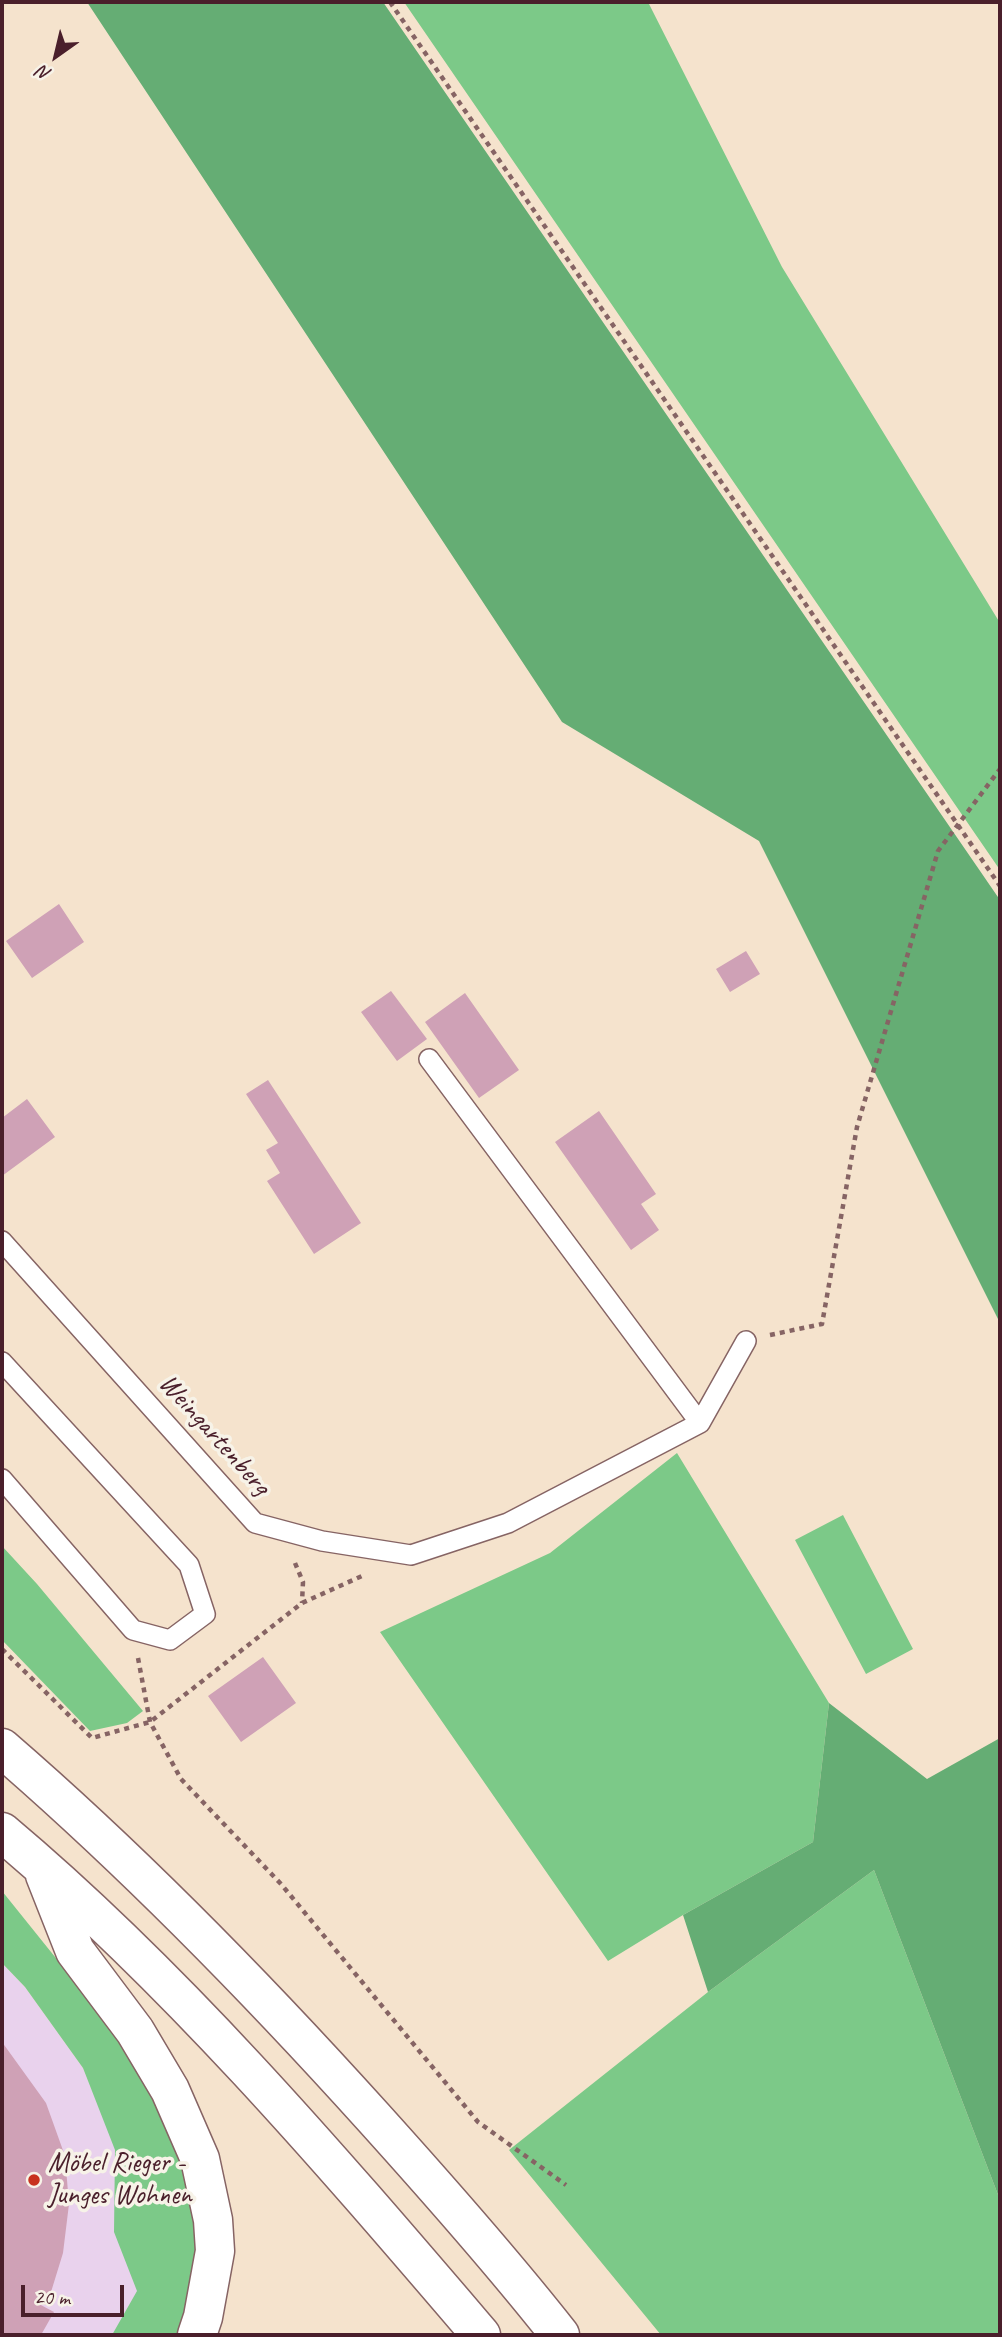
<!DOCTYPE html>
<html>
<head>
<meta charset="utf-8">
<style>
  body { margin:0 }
  #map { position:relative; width:1002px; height:2337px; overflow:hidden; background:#f5e3cd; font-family:Caveat,sans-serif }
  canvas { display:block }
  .frame { position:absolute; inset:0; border:4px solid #4a1f2b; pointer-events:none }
  .north { position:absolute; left:21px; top:21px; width:70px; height:70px; -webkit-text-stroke:5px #f7f3e8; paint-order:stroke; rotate:214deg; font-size:19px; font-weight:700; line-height:28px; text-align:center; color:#4a1f2b }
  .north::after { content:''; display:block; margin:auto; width:24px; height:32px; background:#4a1f2b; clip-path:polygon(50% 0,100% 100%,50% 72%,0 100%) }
  .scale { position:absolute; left:21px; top:2285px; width:103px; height:32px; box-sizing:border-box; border:4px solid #4a1f2b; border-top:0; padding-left:9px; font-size:21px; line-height:24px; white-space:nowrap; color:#4a1f2b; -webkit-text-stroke:5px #f7f3e8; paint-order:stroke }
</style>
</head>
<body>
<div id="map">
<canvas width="1002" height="2337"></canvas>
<div class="frame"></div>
<div class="north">N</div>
<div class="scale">20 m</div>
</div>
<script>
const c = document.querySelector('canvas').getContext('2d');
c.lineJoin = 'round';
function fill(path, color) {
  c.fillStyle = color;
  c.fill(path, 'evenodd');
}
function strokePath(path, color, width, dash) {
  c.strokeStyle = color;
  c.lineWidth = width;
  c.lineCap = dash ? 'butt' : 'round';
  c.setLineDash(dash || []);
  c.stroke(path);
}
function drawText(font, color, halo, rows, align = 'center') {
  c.font = font + ' Caveat,sans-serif';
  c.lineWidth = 7;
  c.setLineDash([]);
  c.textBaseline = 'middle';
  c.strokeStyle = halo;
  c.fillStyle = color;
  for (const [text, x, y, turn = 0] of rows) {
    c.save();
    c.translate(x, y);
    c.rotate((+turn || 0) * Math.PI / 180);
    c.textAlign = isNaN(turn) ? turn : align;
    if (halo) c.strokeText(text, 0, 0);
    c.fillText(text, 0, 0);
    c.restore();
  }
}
fill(new Path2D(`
  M2,1963L25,1987L83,2068L143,2217L136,2335H2Z`), '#e9d2ed');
fill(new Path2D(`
  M404,2H648L782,267L1000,623V870Z
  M677,1453L829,1703L813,1842L683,1915L608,1961L380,1632L550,1553Z
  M843,1515L913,1649L866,1674L795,1540Z
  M2,1546L37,1584L143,1711L127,1723L90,1731L2,1640Z
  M874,1870L1000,2200V2335H661L509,2150L708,1992Z
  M2,1891L141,2064L192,2178L199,2271L181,2335H112L137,2291L114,2232L115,2150L83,2068L25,1987L2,1963Z`), '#7cc988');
fill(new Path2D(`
  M87,2H383L1000,900V1323L759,841L562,722Z
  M829,1703L927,1779L1000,1738V2200L874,1870L708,1992L683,1915L813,1842Z`), '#65ad74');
fill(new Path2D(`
  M59,904L84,942L32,978L6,941Z
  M746,951L760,974L730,992L716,969Z
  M391,991L427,1039L397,1061L361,1012Z
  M465,993L519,1070L479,1098L425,1022Z
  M268,1080L361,1223L314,1254L267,1181L280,1173L266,1150L278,1143L246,1094Z
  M27,1099L55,1137L2,1176V1118Z
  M599,1111L656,1194L641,1204L659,1230L631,1250L555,1142Z
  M263,1657L296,1703L241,1742L208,1696Z
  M2,2042L46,2103L65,2156L69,2204L63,2253L47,2305L39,2304L54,2312L41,2335H2Z`), '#cfa1b6');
const lane = new Path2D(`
  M429,1059L700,1423
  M2,1241L255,1523L322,1541L411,1555L508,1523L700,1423L746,1341
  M2,1362L189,1565L205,1614L170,1640L133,1630L2,1479`);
const highway = new Path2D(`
  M2,1748C135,1863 256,1987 374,2118C438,2189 501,2260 560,2335
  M2,1832C177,1979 332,2161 481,2335
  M45,1875L75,1951L135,2031L170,2090L200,2159L213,2220L215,2251L203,2317L197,2335`);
strokePath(lane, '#866464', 22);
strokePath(highway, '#866464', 41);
strokePath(new Path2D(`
  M390,2L1000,886
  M770,1335L822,1324L857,1127L938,851L1000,769
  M295,1563L303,1582L302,1603
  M2,1649L92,1738L150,1722L302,1603L362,1576
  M138,1658L150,1722L181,1779L281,1884L478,2122L566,2185`), '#866464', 4.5, [5, 5]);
strokePath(lane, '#fff', 19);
strokePath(highway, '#fff', 38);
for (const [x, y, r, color] of [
  [34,2180,7,"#c8321e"]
]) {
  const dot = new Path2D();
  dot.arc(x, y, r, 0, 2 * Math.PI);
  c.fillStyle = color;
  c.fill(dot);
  strokePath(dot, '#f7f3e8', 2.5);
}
drawText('28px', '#4a1f2b', '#f7f3e8', [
  ["Weingartenberg",214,1435,48]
]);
drawText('28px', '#4a1f2b', '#f7f3e8', [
  ["Möbel Rieger -",48,2164],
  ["Junges Wohnen",48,2196]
], 'left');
</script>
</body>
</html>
